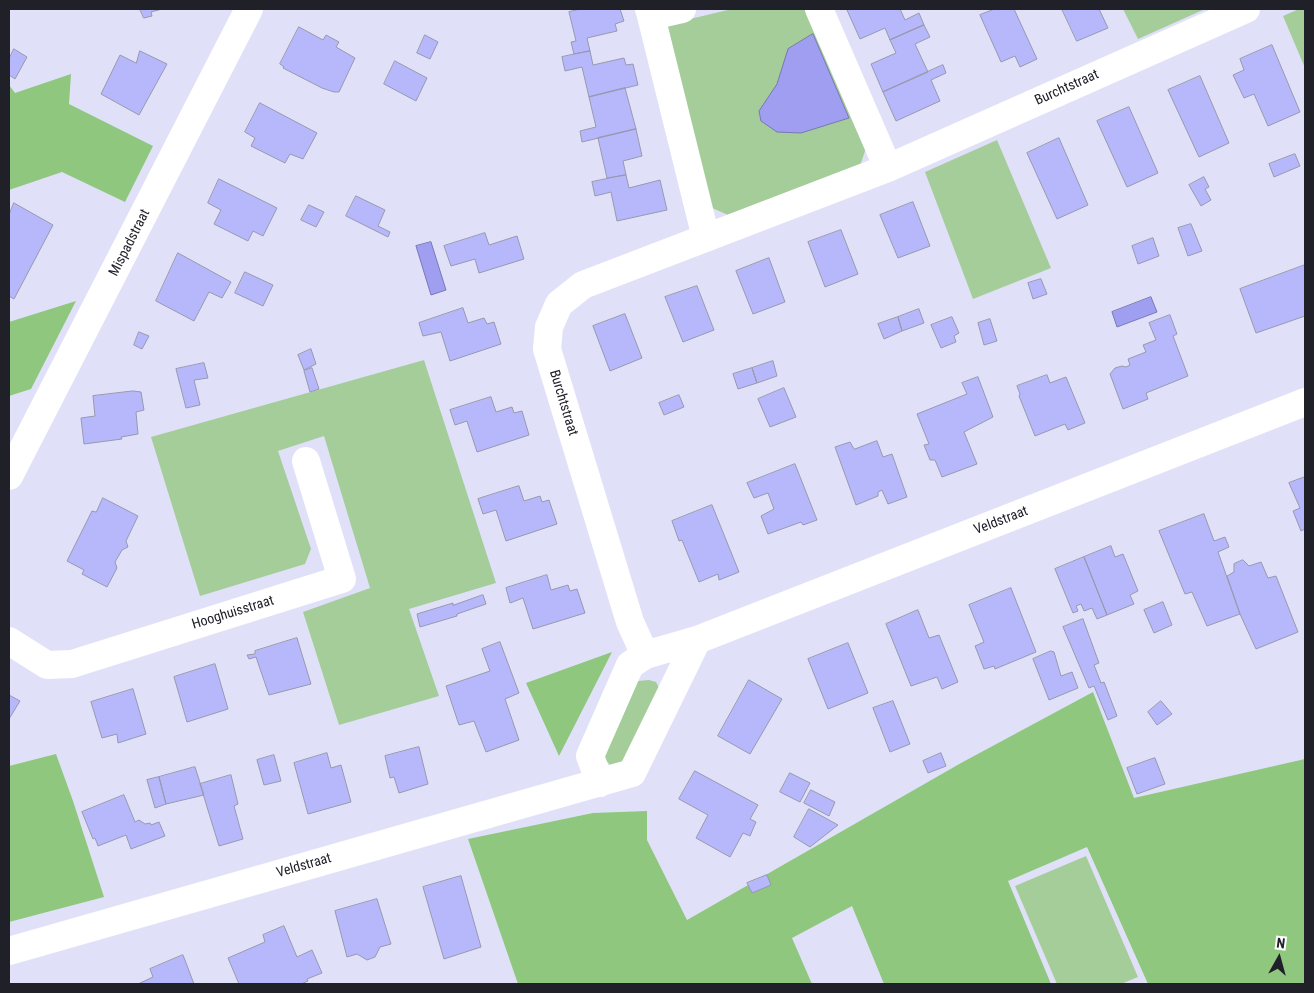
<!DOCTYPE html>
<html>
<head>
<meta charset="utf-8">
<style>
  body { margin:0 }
  #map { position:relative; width:1314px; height:993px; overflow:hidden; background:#e0e1f9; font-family:"Roboto Condensed",sans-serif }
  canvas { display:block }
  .frame { position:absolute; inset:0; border:10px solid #202029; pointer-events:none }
  .north { position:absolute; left:1254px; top:933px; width:50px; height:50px; -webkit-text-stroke:4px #fff; paint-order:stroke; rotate:7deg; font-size:14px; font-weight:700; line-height:20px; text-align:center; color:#202029 }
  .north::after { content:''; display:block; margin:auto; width:18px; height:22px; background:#202029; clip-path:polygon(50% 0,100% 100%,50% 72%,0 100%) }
</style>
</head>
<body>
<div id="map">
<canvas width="1314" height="993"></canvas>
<div class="frame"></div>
<div class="north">N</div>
</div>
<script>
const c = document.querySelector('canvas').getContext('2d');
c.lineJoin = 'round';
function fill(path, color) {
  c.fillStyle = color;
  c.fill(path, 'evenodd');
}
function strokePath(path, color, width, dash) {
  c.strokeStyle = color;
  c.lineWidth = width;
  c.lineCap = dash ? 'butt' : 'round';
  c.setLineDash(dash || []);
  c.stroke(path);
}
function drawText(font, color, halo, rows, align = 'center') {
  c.font = font + ' "Roboto Condensed",sans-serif';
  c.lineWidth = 5;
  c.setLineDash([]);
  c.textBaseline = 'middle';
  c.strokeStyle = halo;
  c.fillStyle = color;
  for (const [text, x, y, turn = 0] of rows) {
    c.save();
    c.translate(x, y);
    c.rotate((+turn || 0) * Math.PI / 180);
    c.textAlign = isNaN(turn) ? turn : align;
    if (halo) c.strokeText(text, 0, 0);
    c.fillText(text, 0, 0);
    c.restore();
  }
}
fill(new Path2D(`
  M732,9H808L867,145L860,166L728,215L710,207L665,33L669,24Z
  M1123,9H1205L1138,39Z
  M1299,9H1305V68L1283,16Z
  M997,140L1051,268L973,299L925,172Z
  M424,360L496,583L409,609L439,696L339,725L303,612L370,588L324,436L278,451L311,549L305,564L200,596L151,437Z
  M649,680L656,682L660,690L627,763L615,768C606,763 604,758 603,748L638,681Z
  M1086,856L1138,977L1121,984H1057L1015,886Z`), '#a5cd9a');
fill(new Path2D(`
  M71,74L69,104L153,146L125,202L62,172L9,190V85L15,93Z
  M76,301L31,389L9,396V322Z
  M612,652L559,756L526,683Z
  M1093,692L1134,798L1305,759V984H1148L1087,847L1008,881L1051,984H884L852,906L792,938L812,984H518L468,839L593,813L647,811V840L687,920L961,763Z
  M56,754L73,801L104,897L9,922V766Z`), '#8ec77d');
const water = new Path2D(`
  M813,34L849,118L801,133L777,132L761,121L759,111L777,84L788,49Z
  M431,242L446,290L431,295L416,246Z
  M1151,297L1157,312L1117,327L1112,312Z`);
fill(water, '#9f9ef0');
strokePath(water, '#7978b4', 1);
const building = new Path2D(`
  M140,9H162L151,12L152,16L144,18Z
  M581,9H620L624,21L615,24L617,31L587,38L590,51L574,54L571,42L576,41L569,12Z
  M850,9H900L905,20L919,13L924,25L890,40L885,28L860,39L847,10Z
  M995,9H1014L1037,59L1020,67L1015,56L1001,62L980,15Z
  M1062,9H1099L1108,28L1077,41Z
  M924,25L930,37L915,44L928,72L883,92L871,64L896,53L890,40Z
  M299,27L323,40L326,35L339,42L336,47L355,58L339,92H334L322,88L283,68L284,67L280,64Z
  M425,35L438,42L430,59L417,53Z
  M1272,45L1300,112L1268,126L1254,94L1244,98L1233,75L1244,70L1240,59Z
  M14,49L27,57L15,79L9,75V59Z
  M140,51L167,64L139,115L101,94L120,55L136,63Z
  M590,51L593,65L624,58L626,65L633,64L638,85L589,97L582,67L565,71L562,57Z
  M395,61L427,78L416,101L384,84Z
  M943,65L946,73L931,80L940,101L896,121L883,92Z
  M1200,76L1229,143L1199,157L1168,90Z
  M625,88L636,129L582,142L580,131L596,127L589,97Z
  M260,103L317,133L303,159L290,154L285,163L251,146L255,138L245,132Z
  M1129,107L1158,173L1127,187L1097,121Z
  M636,129L642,156L623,161L626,175L607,178L598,138Z
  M1059,138L1088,205L1057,219L1027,153Z
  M1295,154L1300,166L1274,177L1269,164Z
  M626,175L629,188L660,180L667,210L617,221L611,192L595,196L592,182Z
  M1204,177L1209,187L1205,189L1211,200L1201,206L1189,185Z
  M219,179L277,208L263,236L253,231L248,241L214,224L221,210L208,203Z
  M356,196L385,210L378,226L390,232L388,237L346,216Z
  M913,202L930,246L898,258L880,215Z
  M14,203L53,225L14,299L9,296V215Z
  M309,205L324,212L316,227L301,220Z
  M1191,224L1202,251L1188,256L1178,228Z
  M841,230L858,274L825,287L808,242Z
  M485,233L489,245L517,236L524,259L479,273L475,259L451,266L444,246Z
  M1153,238L1159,256L1138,264L1132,246Z
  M178,253L231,282L222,298L209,292L194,321L156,301Z
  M769,258L785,302L753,314L736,271Z
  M1305,265V316L1256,333L1240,289Z
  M245,272L273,285L263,306L235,293Z
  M1041,279L1047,294L1033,299L1028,283Z
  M697,286L714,330L683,342L665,297Z
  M463,308L468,323L484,318L487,324L494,322L501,344L450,361L441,332L423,336L419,323Z
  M919,309L924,323L902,331L898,317Z
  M625,314L642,358L610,371L593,326Z
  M1170,315L1177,334L1173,336L1188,376L1146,393L1148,399L1123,409L1110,374L1115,368L1122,366L1126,367L1130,365L1128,359L1146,352L1143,345L1156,340L1149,323Z
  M898,317L902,331L884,339L878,324Z
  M952,317L959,333L954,336L956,342L941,348L931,325Z
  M990,319L997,341L984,345L978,323Z
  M139,332L149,336L142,349L134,345Z
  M311,349L316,364L304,370L298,355Z
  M773,361L777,376L757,383L752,368Z
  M204,363L208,378L194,380L200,405L186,408L176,369Z
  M312,368L319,389L310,392L304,371Z
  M752,368L757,383L738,389L733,374Z
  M1047,375L1050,383L1066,377L1085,423L1068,430L1065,424L1035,436L1019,396L1020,394L1017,386Z
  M978,377L993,417L964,432L977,464L942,477L935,460H930L924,445L929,444L917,414L967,394L962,383Z
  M784,388L796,417L770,427L758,399Z
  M133,391L141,392L144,410L136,412L138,434L121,437L122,439L84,444L81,418L95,416L93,396Z
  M679,395L684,407L664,415L659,403Z
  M491,397L496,412L512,407L514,413L522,411L529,435L477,452L467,421L455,425L450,410Z
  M877,441L883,457L892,454L907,497L888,504L882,490L878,492V496L856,505L835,447L850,442L854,449Z
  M795,464L817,520L803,525L801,522L768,534L761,516L774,509L768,493L754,498L747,483Z
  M1305,477V529L1301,531L1293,511L1300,508L1289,483Z
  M519,486L524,501L540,496L542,502L549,500L557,524L506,541L496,510L483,514L478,499Z
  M103,498L138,516L126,541L128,547L122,550L115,562L117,568L107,587L82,574L84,570L67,561L92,511L96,512Z
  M712,505L739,572L719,580L718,574L699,582L682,540L679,541L672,521Z
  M1204,514L1214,541L1225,537L1229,547L1218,552L1240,614L1207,626L1192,592L1185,594L1159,531Z
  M1111,546L1115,557L1123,554L1138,591L1130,595L1134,604L1107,615L1084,557Z
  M1084,557L1107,615L1097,619L1092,608L1084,611L1081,604L1076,606L1078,611L1073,613L1055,569Z
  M1243,560L1249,566L1261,562L1268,578L1276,576L1298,632L1256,649L1240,614L1227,576L1234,572V564Z
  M547,575L551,590L568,585L570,591L577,589L585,613L533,629L523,598L510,603L506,588Z
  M1011,588L1036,652L995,669L994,666L984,669L975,646L984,642L969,605Z
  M483,595L486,604L457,614V616L420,627L417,614L453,603V605Z
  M1163,602L1172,625L1154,633L1144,610Z
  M918,610L929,638L939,635L958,682L942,689L937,677L911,686L886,624Z
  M1083,619L1099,663L1094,665L1101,683L1104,682L1117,716L1108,720L1094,686L1089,688L1063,627Z
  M297,638L311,684L269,695L256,657L249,659L247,655L255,654V651Z
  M500,642L519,693L505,699L519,740L486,752L474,721L459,725L446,686L490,671L482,649Z
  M848,643L868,693L828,709L808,659Z
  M1051,651L1054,652L1061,676L1072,672L1078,688L1049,700L1033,659Z
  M215,664L228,709L187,722L174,677Z
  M749,680L782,699L750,754L718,736Z
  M133,689L146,734L118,743L117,734L102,738L91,702Z
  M9,695L20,701L9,719Z
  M893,701L910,744L890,752L873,708Z
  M1161,701L1172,714L1157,725L1148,712Z
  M419,747L428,784L399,793L394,777L390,778L385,756Z
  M327,753L331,768L341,765L351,802L308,814L294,763Z
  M941,753L946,766L928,773L923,761Z
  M274,755L281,781L264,785L257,760Z
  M1155,758L1165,784L1137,794L1127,768Z
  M195,767L204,795L166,804L159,777Z
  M695,771L758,805L750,819L756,822L750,836L743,833L730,857L696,838L708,815L679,799Z
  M790,773L810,783L800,802L780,792Z
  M231,775L238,804L234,806L243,839L219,846L200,784Z
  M159,777L166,804L155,808L147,780Z
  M811,790L835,802L829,816L804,803Z
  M124,795L135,822L139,820L145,824L150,823L151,825L159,822L165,836L131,849L126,835L98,846L95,838L93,839L82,812Z
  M809,809L838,825L810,847L794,837Z
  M767,875L771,885L752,893L747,883Z
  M461,876L481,947L444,959L423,887Z
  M377,899L391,944L380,947L375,957L367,960L357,954L347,957L335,911Z
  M284,926L297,957L312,950L322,973L307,979L308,981L301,984H239L228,958L265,942L263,935Z
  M183,955L194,984H138L153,977L150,969Z`);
fill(building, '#b7b8fb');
strokePath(building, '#9798ae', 1);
strokePath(new Path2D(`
  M649,9L651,16L682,9
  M819,9L888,168
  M651,16L706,238
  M9,476L249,9
  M9,641L47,665L72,664L342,579L306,461
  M645,655L630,622L547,349L549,327L559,304L583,285L888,168L1246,9
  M600,783L590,756L630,665L645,655L697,640L1305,402
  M9,951L632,773L697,640`), '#fff', 28);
drawText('14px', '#202029', '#fff', [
  ["Burchtstraat",1067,88,-24],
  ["Mispadstraat",130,243,-63],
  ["Burchtstraat",563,403,73],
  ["Veldstraat",1001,521,-21],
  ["Hooghuisstraat",233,613,-17],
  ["Veldstraat",304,866,-16]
]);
</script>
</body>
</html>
